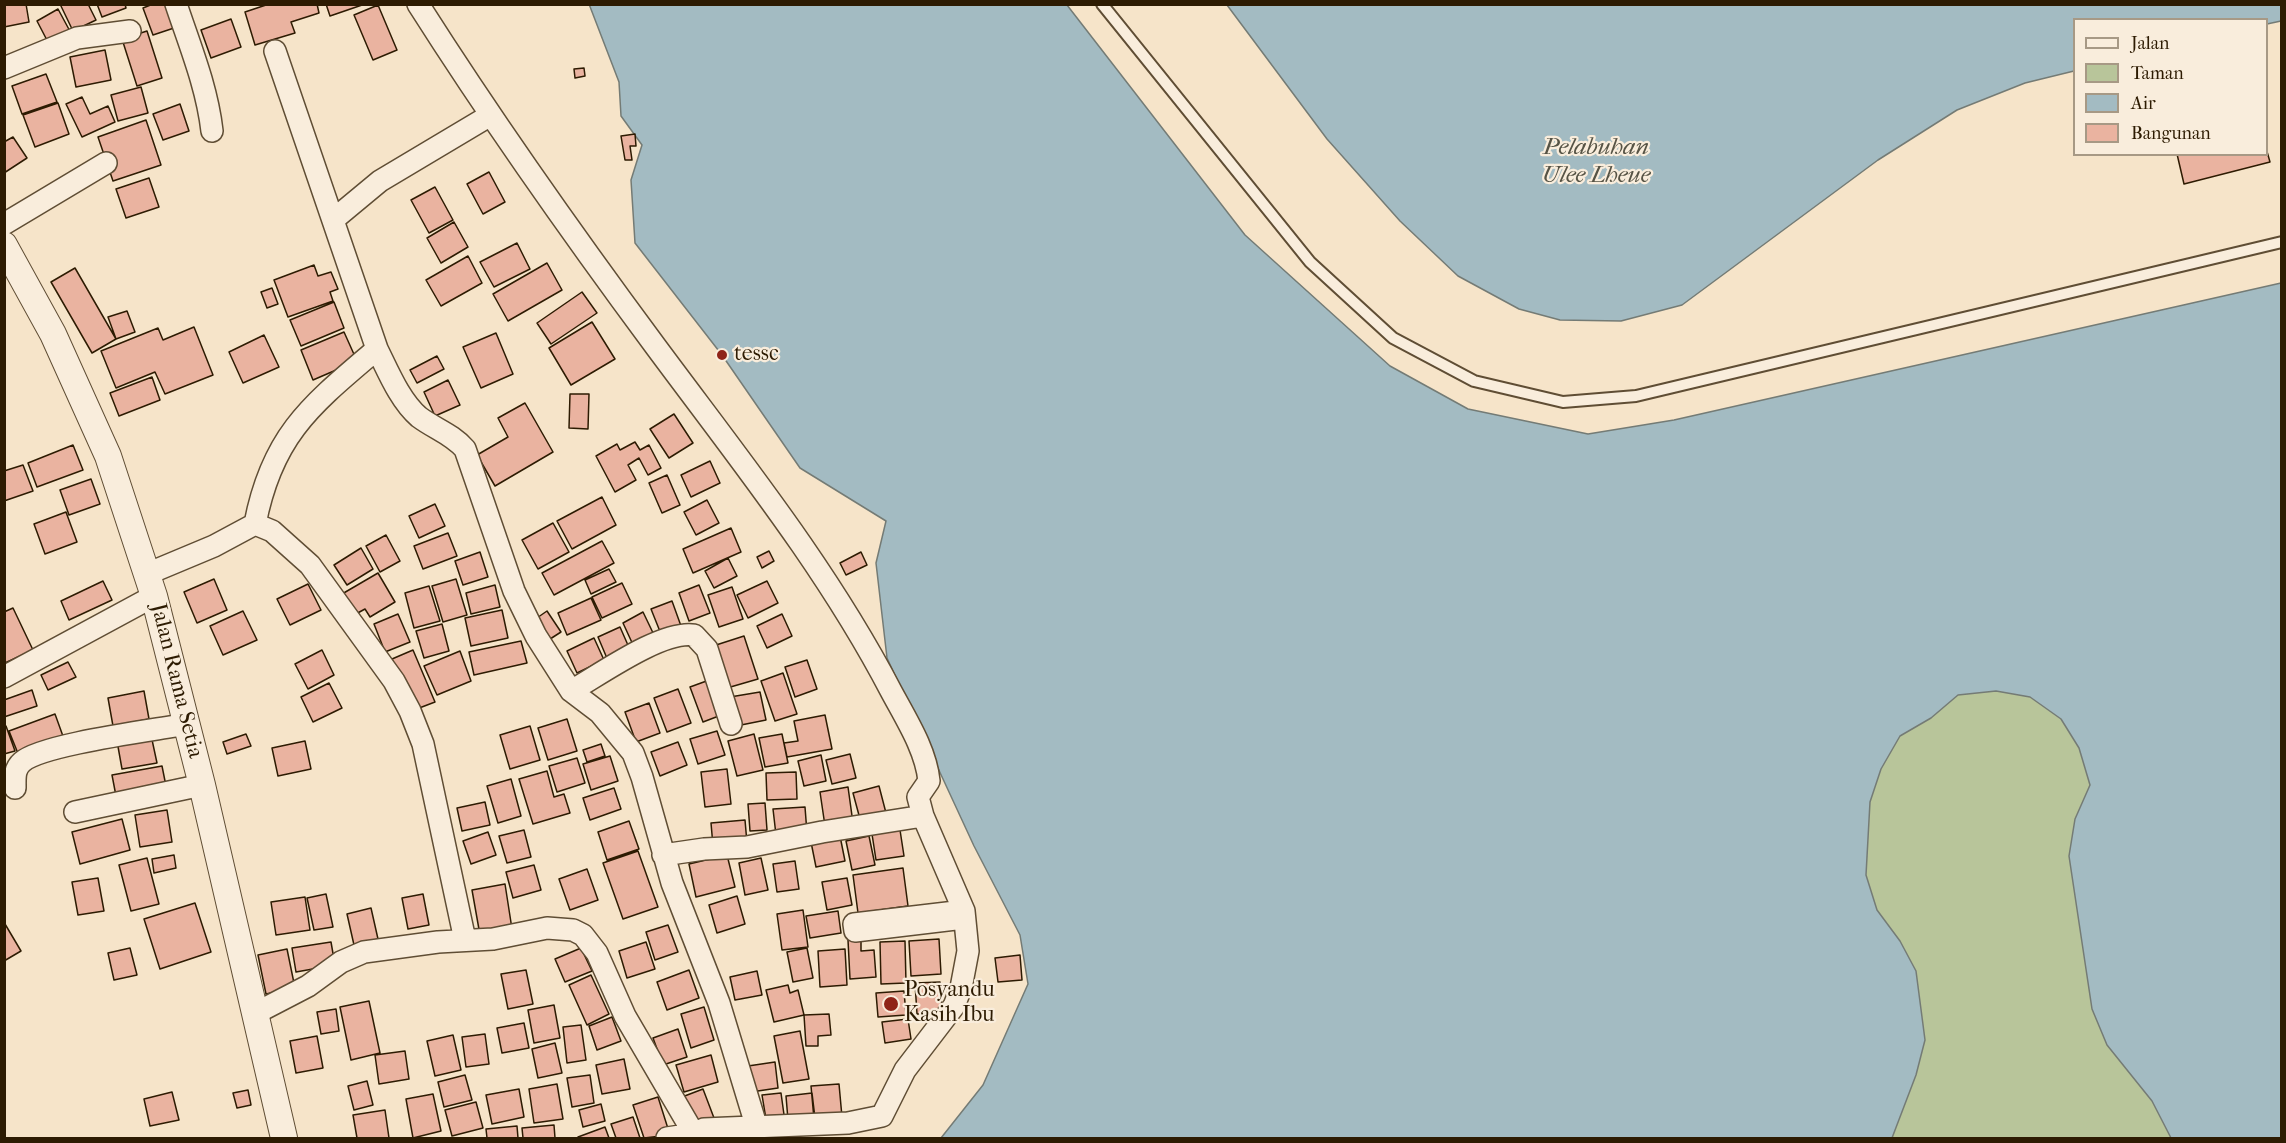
<!DOCTYPE html>
<html>
<head>
<meta charset="utf-8">
<style>
  body { margin:0 }
  #map { position:relative; width:2286px; height:1143px; overflow:hidden; background:#f6e4c9; font-family:"IM FELL French Canon",serif }
  canvas { display:block }
  .frame { position:absolute; inset:0; border:6px solid #2d1b02; pointer-events:none }
  .legend { position:absolute; left:2073px; top:18px; width:195px; height:138px; box-sizing:border-box; background:#f9eddc; border:2px solid #a79985; margin:0; padding:8px 10px; list-style:none; font-size:18px; color:#2d1b02 }
  .legend li { display:flex; align-items:center; gap:12px; height:30px }
  .legend b { width:30px; border:2px solid #a79985 }
</style>
</head>
<body>
<div id="map">
<canvas width="2286" height="1143"></canvas>
<div class="frame"></div>
<ul class="legend">
<li><b style="height:8px;background:#f9eddc"></b>Jalan</li>
<li><b style="height:16px;background:#b8c59a"></b>Taman</li>
<li><b style="height:16px;background:#a3bbc2"></b>Air</li>
<li><b style="height:16px;background:#eab3a0"></b>Bangunan</li>
</ul>
</div>
<script>
const c = document.querySelector('canvas').getContext('2d');
c.lineJoin = 'round';
function fill(path, color) {
  c.fillStyle = color;
  c.fill(path, 'evenodd');
}
function strokePath(path, color, width, dash) {
  c.strokeStyle = color;
  c.lineWidth = width;
  c.lineCap = dash ? 'butt' : 'round';
  c.setLineDash(dash || []);
  c.stroke(path);
}
function drawText(font, color, halo, rows, align = 'center') {
  c.font = font + ' "IM FELL French Canon",serif';
  c.lineWidth = 4.5;
  c.setLineDash([]);
  c.textBaseline = 'middle';
  c.strokeStyle = halo;
  c.fillStyle = color;
  for (const [text, x, y, turn = 0] of rows) {
    c.save();
    c.translate(x, y);
    c.rotate((+turn || 0) * Math.PI / 180);
    c.textAlign = isNaN(turn) ? turn : align;
    if (halo) c.strokeText(text, 0, 0);
    c.fillText(text, 0, 0);
    c.restore();
  }
}
fill(new Path2D(`
  M1996,691L2030,697L2061,719L2079,748L2090,785L2075,819L2107,1045L2152,1101L2171,1138H1892L1916,1075L1925,1040L1916,971L1900,941L1877,910L1866,875L1870,802L1881,769L1900,736L1931,718L1958,695Z`), '#b8c59a');
const water = new Path2D(`
  M589,4L1067,5L1245,235L1390,366L1468,409L1588,434L1674,420L2281,283V1138H2171L2152,1101L2107,1045L2092,1009L2069,856L2075,819L2090,785L2079,748L2061,719L2030,697L1996,691L1958,695L1931,718L1900,736L1881,769L1870,802L1866,875L1877,910L1900,941L1916,971L1925,1040L1916,1075L1892,1138H941L983,1085L1028,984L1020,935L974,846L887,658L876,563L886,521L800,468L722,355L635,243L631,180L642,145L621,116L619,82Z
  M2281,4V21L2267,24L2266,20H2074V71L2025,83L1957,110L1878,160L1682,305L1621,321L1560,320L1519,309L1458,276L1400,221L1327,139L1227,5Z`);
fill(water, '#a3bbc2');
strokePath(water, '#747b75', 1.5);
const building = new Path2D(`
  M4,4H26L29,22L4,27Z
  M60,4H88L96,20L73,31Z
  M97,4H125L126,8L102,17Z
  M153,4H169L177,27L153,35L143,8Z
  M269,4H317L319,13L291,22L295,33L255,45L245,12Z
  M326,4H365L330,16Z
  M378,5L397,50L373,60L354,15Z
  M58,9L72,35L50,46L37,21Z
  M231,19L241,47L211,58L201,30Z
  M147,31L162,78L137,86L122,39Z
  M105,50L111,80L76,87L70,57Z
  M584,68L585,76L575,78L574,69Z
  M46,74L57,102L22,114L12,86Z
  M141,87L148,113L118,121L111,95Z
  M82,97L90,114L108,106L115,122L82,137L66,104Z
  M58,103L69,134L35,147L23,115Z
  M180,104L189,131L163,140L153,114Z
  M146,120L161,165L113,181L98,137Z
  M635,134L636,146H630L632,160H625L621,136Z
  M13,137L27,158L4,173V142Z
  M2266,148L2270,162L2184,184L2177,154H2266Z
  M489,172L505,202L483,214L467,184Z
  M149,178L159,207L126,218L116,189Z
  M435,187L453,220L429,233L411,200Z
  M454,222L468,247L441,263L427,238Z
  M517,243L530,269L494,287L480,262Z
  M468,256L482,283L441,306L426,280Z
  M547,263L562,290L508,321L493,294Z
  M314,265L318,276L331,272L338,289L330,292L333,301L288,317L274,280Z
  M75,268L116,339L92,353L51,282Z
  M272,288L278,304L267,308L261,292Z
  M582,292L597,313L551,344L537,323Z
  M334,302L344,328L301,346L290,320Z
  M127,311L135,332L116,339L108,317Z
  M592,322L615,359L571,385L549,348Z
  M194,327L213,375L165,394L155,372L116,388L101,351L158,328L163,340Z
  M344,332L357,361L313,380L301,350Z
  M496,333L513,374L481,388L463,347Z
  M264,335L279,367L243,383L229,352Z
  M437,356L444,369L417,383L410,370Z
  M152,377L160,400L119,416L110,393Z
  M448,380L460,405L435,416L424,392Z
  M570,394H589L588,429L569,428Z
  M525,403L553,452L495,486L477,455L508,437L498,418Z
  M674,414L693,443L669,458L650,429Z
  M635,442L640,450L649,445L661,468L648,475L639,458L628,465L636,480L615,492L596,456L617,444L620,450Z
  M73,445L83,470L37,487L28,463Z
  M710,461L720,483L691,497L681,475Z
  M23,465L33,491L4,501V471Z
  M667,475L680,505L662,513L649,483Z
  M91,479L100,504L69,515L60,490Z
  M602,497L616,525L572,549L557,521Z
  M707,500L719,523L696,535L684,512Z
  M435,504L445,526L419,538L409,516Z
  M66,512L77,542L45,554L34,524Z
  M553,523L569,552L538,569L522,540Z
  M731,528L741,552L693,573L683,549Z
  M448,533L457,556L423,569L414,546Z
  M386,535L400,561L380,572L366,546Z
  M602,541L614,563L554,595L542,573Z
  M361,548L373,569L347,585L334,565Z
  M769,551L774,561L762,568L757,557Z
  M480,552L488,577L463,585L455,561Z
  M861,552L867,565L846,575L840,563Z
  M728,558L737,576L714,588L705,571Z
  M609,569L616,582L591,594L585,580Z
  M378,573L395,602L370,617L365,609L354,615L342,594Z
  M214,579L227,610L197,623L184,592Z
  M456,579L467,615L443,622L432,586Z
  M103,581L112,600L69,620L61,601Z
  M767,581L778,603L748,618L737,595Z
  M622,583L632,604L602,618L592,597Z
  M308,584L321,610L290,625L277,599Z
  M495,585L500,607L471,614L466,593Z
  M699,585L710,613L689,621L679,593Z
  M429,586L440,621L414,628L405,593Z
  M732,587L743,619L719,627L708,595Z
  M591,598L601,620L567,635L558,613Z
  M672,601L681,626L661,634L651,609Z
  M13,608L33,650L5,663L4,612Z
  M502,610L508,638L471,646L465,618Z
  M243,611L257,640L223,655L210,626Z
  M547,611L561,632L547,641L534,620Z
  M643,612L655,637L634,647L623,623Z
  M398,614L410,642L385,652L374,624Z
  M782,614L792,636L767,648L757,626Z
  M442,624L449,651L424,658L416,631Z
  M620,627L631,652L609,663L598,637Z
  M744,636L758,679L727,688L713,646Z
  M594,638L604,660L577,673L567,651Z
  M521,641L527,663L474,675L469,652Z
  M322,650L334,675L308,689L295,664Z
  M413,650L435,702L414,710L392,659Z
  M460,651L471,681L437,695L424,666Z
  M807,660L817,689L795,697L785,667Z
  M68,662L76,677L48,690L41,675Z
  M783,673L797,714L775,721L761,681Z
  M712,679L724,714L703,722L690,687Z
  M329,683L342,708L313,722L301,697Z
  M678,689L691,723L667,732L654,698Z
  M32,690L37,706L4,717V700Z
  M144,691L149,719L113,726L108,698Z
  M760,692L766,720L736,726L730,697Z
  M649,703L660,733L636,742L625,712Z
  M55,714L64,739L19,756L9,731Z
  M825,715L832,749L787,757L784,743L798,741L794,721Z
  M567,719L577,751L548,760L538,728Z
  M6,726L15,751L4,754V727Z
  M530,726L540,760L510,769L500,735Z
  M717,731L725,755L698,764L690,739Z
  M246,734L251,746L227,754L223,742Z
  M754,734L763,770L737,776L728,741Z
  M782,734L788,763L765,767L759,738Z
  M151,735L157,763L122,769L117,741Z
  M305,741L311,769L278,776L272,748Z
  M678,742L687,765L660,776L651,752Z
  M601,744L605,756L587,762L583,750Z
  M850,754L856,778L832,784L826,760Z
  M821,755L826,781L804,786L798,761Z
  M610,756L618,781L591,790L583,764Z
  M577,758L585,783L557,792L549,766Z
  M162,766L166,786L116,796L112,775Z
  M727,769L731,804L705,807L701,772Z
  M547,771L554,797L564,794L570,813L533,824L519,779Z
  M796,772L797,799L767,800L766,773Z
  M511,779L521,816L498,823L487,786Z
  M879,786L886,813L860,819L853,793Z
  M848,787L853,823L825,826L820,792Z
  M614,788L621,809L590,820L583,798Z
  M485,802L490,825L462,831L457,808Z
  M765,803L767,830L750,831L748,804Z
  M805,807L807,833L776,835L773,809Z
  M167,810L172,842L140,847L135,815Z
  M122,819L130,850L80,864L72,832Z
  M745,820L747,843L713,846L711,823Z
  M629,821L639,849L607,860L598,832Z
  M524,830L531,857L507,863L499,836Z
  M900,830L904,856L876,860L872,834Z
  M488,832L496,855L471,864L463,841Z
  M840,836L845,861L816,867L811,842Z
  M869,836L875,865L852,870L846,841Z
  M638,851L658,907L623,919L603,863Z
  M174,855L176,868L154,873L152,859Z
  M727,855L735,887L696,897L689,864Z
  M147,858L159,904L131,911L119,865Z
  M761,858L768,890L745,895L739,863Z
  M795,861L799,889L777,892L773,864Z
  M534,865L541,890L513,898L506,872Z
  M903,868L908,906L858,913L853,875Z
  M587,869L598,900L570,910L559,879Z
  M98,878L104,911L78,915L72,882Z
  M847,878L852,905L827,910L822,882Z
  M505,884L512,929L480,935L472,890Z
  M326,894L333,927L314,930L307,898Z
  M423,894L429,925L408,929L402,898Z
  M737,896L745,924L717,933L709,905Z
  M305,897L310,930L276,935L271,902Z
  M195,903L211,952L160,969L144,919Z
  M371,908L378,939L354,945L347,914Z
  M803,910L808,947L782,950L777,914Z
  M838,911L841,933L810,938L806,916Z
  M5,924L21,951L4,961V925Z
  M668,925L678,952L655,960L646,932Z
  M861,939V951L874,950L876,977L850,979L848,940Z
  M939,939L941,974L911,976L909,941Z
  M905,941L906,983L881,984L880,942Z
  M331,942L335,965L296,972L292,948Z
  M646,942L655,969L627,978L619,951Z
  M130,948L137,975L114,980L108,953Z
  M581,948L592,971L565,982L555,959Z
  M807,948L813,978L793,982L787,952Z
  M287,949L295,988L266,994L258,955Z
  M845,949L847,985L820,987L818,951Z
  M1020,955L1022,980L998,982L995,958Z
  M526,970L533,1004L508,1009L501,974Z
  M689,970L699,998L667,1010L657,982Z
  M757,971L762,995L735,1000L730,977Z
  M591,975L609,1014L587,1025L569,985Z
  M940,982L942,1013L917,1014L915,983Z
  M788,985L790,993L798,990L804,1015L774,1022L766,990Z
  M904,991L906,1015L878,1017L876,993Z
  M369,1001L380,1053L351,1060L340,1007Z
  M554,1005L560,1038L534,1043L528,1010Z
  M704,1007L714,1040L691,1048L681,1014Z
  M336,1009L339,1031L321,1034L317,1012Z
  M829,1014L831,1035L818,1036V1046H806L804,1015Z
  M612,1017L621,1041L597,1050L589,1026Z
  M908,1019L911,1039L885,1043L882,1022Z
  M524,1023L529,1048L502,1053L497,1028Z
  M581,1025L586,1060L567,1063L563,1027Z
  M678,1029L687,1057L663,1065L653,1038Z
  M800,1031L809,1079L783,1083L774,1036Z
  M485,1034L489,1064L466,1067L462,1037Z
  M453,1035L461,1070L435,1076L427,1041Z
  M317,1036L323,1068L296,1073L290,1041Z
  M555,1043L562,1073L538,1078L532,1049Z
  M405,1051L409,1079L379,1084L375,1055Z
  M711,1055L718,1082L684,1092L676,1065Z
  M624,1059L630,1089L602,1094L596,1065Z
  M775,1062L778,1088L751,1092L748,1066Z
  M465,1075L472,1100L444,1107L438,1082Z
  M590,1075L594,1103L572,1107L567,1078Z
  M367,1081L373,1105L354,1110L348,1086Z
  M557,1084L563,1119L534,1123L529,1089Z
  M839,1084L842,1117L814,1119L811,1086Z
  M519,1089L524,1117L492,1124L486,1095Z
  M703,1089L714,1118L692,1126L682,1097Z
  M248,1090L251,1105L237,1108L233,1093Z
  M172,1092L179,1120L150,1126L144,1099Z
  M781,1093L785,1122L767,1125L762,1095Z
  M812,1093L815,1118L788,1120L786,1096Z
  M433,1094L441,1131L413,1138L406,1099Z
  M658,1097L670,1135L644,1138L633,1105Z
  M476,1102L483,1128L452,1136L445,1110Z
  M601,1104L605,1121L583,1127L579,1110Z
  M385,1110L389,1138H357L353,1115Z
  M633,1117L640,1138H616L611,1124Z
  M554,1125L555,1138H523L522,1128Z
  M517,1126L518,1138H487L486,1129Z
  M605,1127L609,1138H578V1137Z`);
fill(building, '#eab3a0');
strokePath(building, '#2d1b02', 1.5);
const service = new Path2D(`
  M1102,4L1310,262L1393,338L1474,381L1563,402L1636,396L2282,242`);
const minor = new Path2D(`
  M176,4C190,46 207,87 212,131
  M418,4C493,122 573,235 656,347C739,459 827,568 891,691C906,719 926,750 929,781L918,797L923,816L964,911L968,951L961,988L954,1006L905,1070L882,1116L848,1123L704,1129L694,1134L667,1138
  M275,51L377,349C388,371 400,401 419,417C435,429 452,434 465,449L514,591L536,636L571,691L600,713L633,753L642,777L672,883L719,1003L756,1125
  M4,68L77,38L130,31
  M333,220L380,181L489,116
  M4,224L106,163
  M255,524C272,435 311,405 377,349
  M147,574L214,546L255,524L272,531L310,565L394,681L410,711L423,744L465,940
  M4,677L154,596
  M571,691C601,674 662,630 694,635L707,649L731,724
  M15,788C15,778 14,769 22,762C42,744 156,730 187,724
  M75,812L202,785
  M663,855L704,849L747,847L822,832L923,816
  M964,911V918L855,931L854,924Z
  M256,1013L308,986L341,962L364,952L438,942L493,939L547,928L573,930L583,935L597,953L625,1016L694,1134`);
const tertiary = new Path2D(`
  M4,245L53,334L108,456L154,596L202,785L284,1138`);
strokePath(service, '#5f4d34', 14);
strokePath(minor, '#5f4d34', 24);
strokePath(tertiary, '#5f4d34', 28);
strokePath(service, '#f9eddc', 10);
strokePath(minor, '#f9eddc', 21);
strokePath(tertiary, '#f9eddc', 26);
for (const [x, y, r, color] of [
  [722,355,6,"#8f2418"],
  [891,1004,8,"#8f2418"]
]) {
  const dot = new Path2D();
  dot.arc(x, y, r, 0, 2 * Math.PI);
  c.fillStyle = color;
  c.fill(dot);
  strokePath(dot, '#f9eddc', 2);
}
drawText('22px', '#2d1b02', '#f9eddc', [
  ["tessc",734,355],
  ["Posyandu",904,991],
  ["Kasih Ibu",904,1016]
], 'left');
drawText('22px', '#2d1b02', '#f9eddc', [
  ["Jalan Rama Setia",176,681,76]
]);
drawText('italic 24px', '#565345', '#f9eddc', [
  ["Pelabuhan",1596,148],
  ["Ulee Lheue",1596,176]
]);
</script>
</body>
</html>
